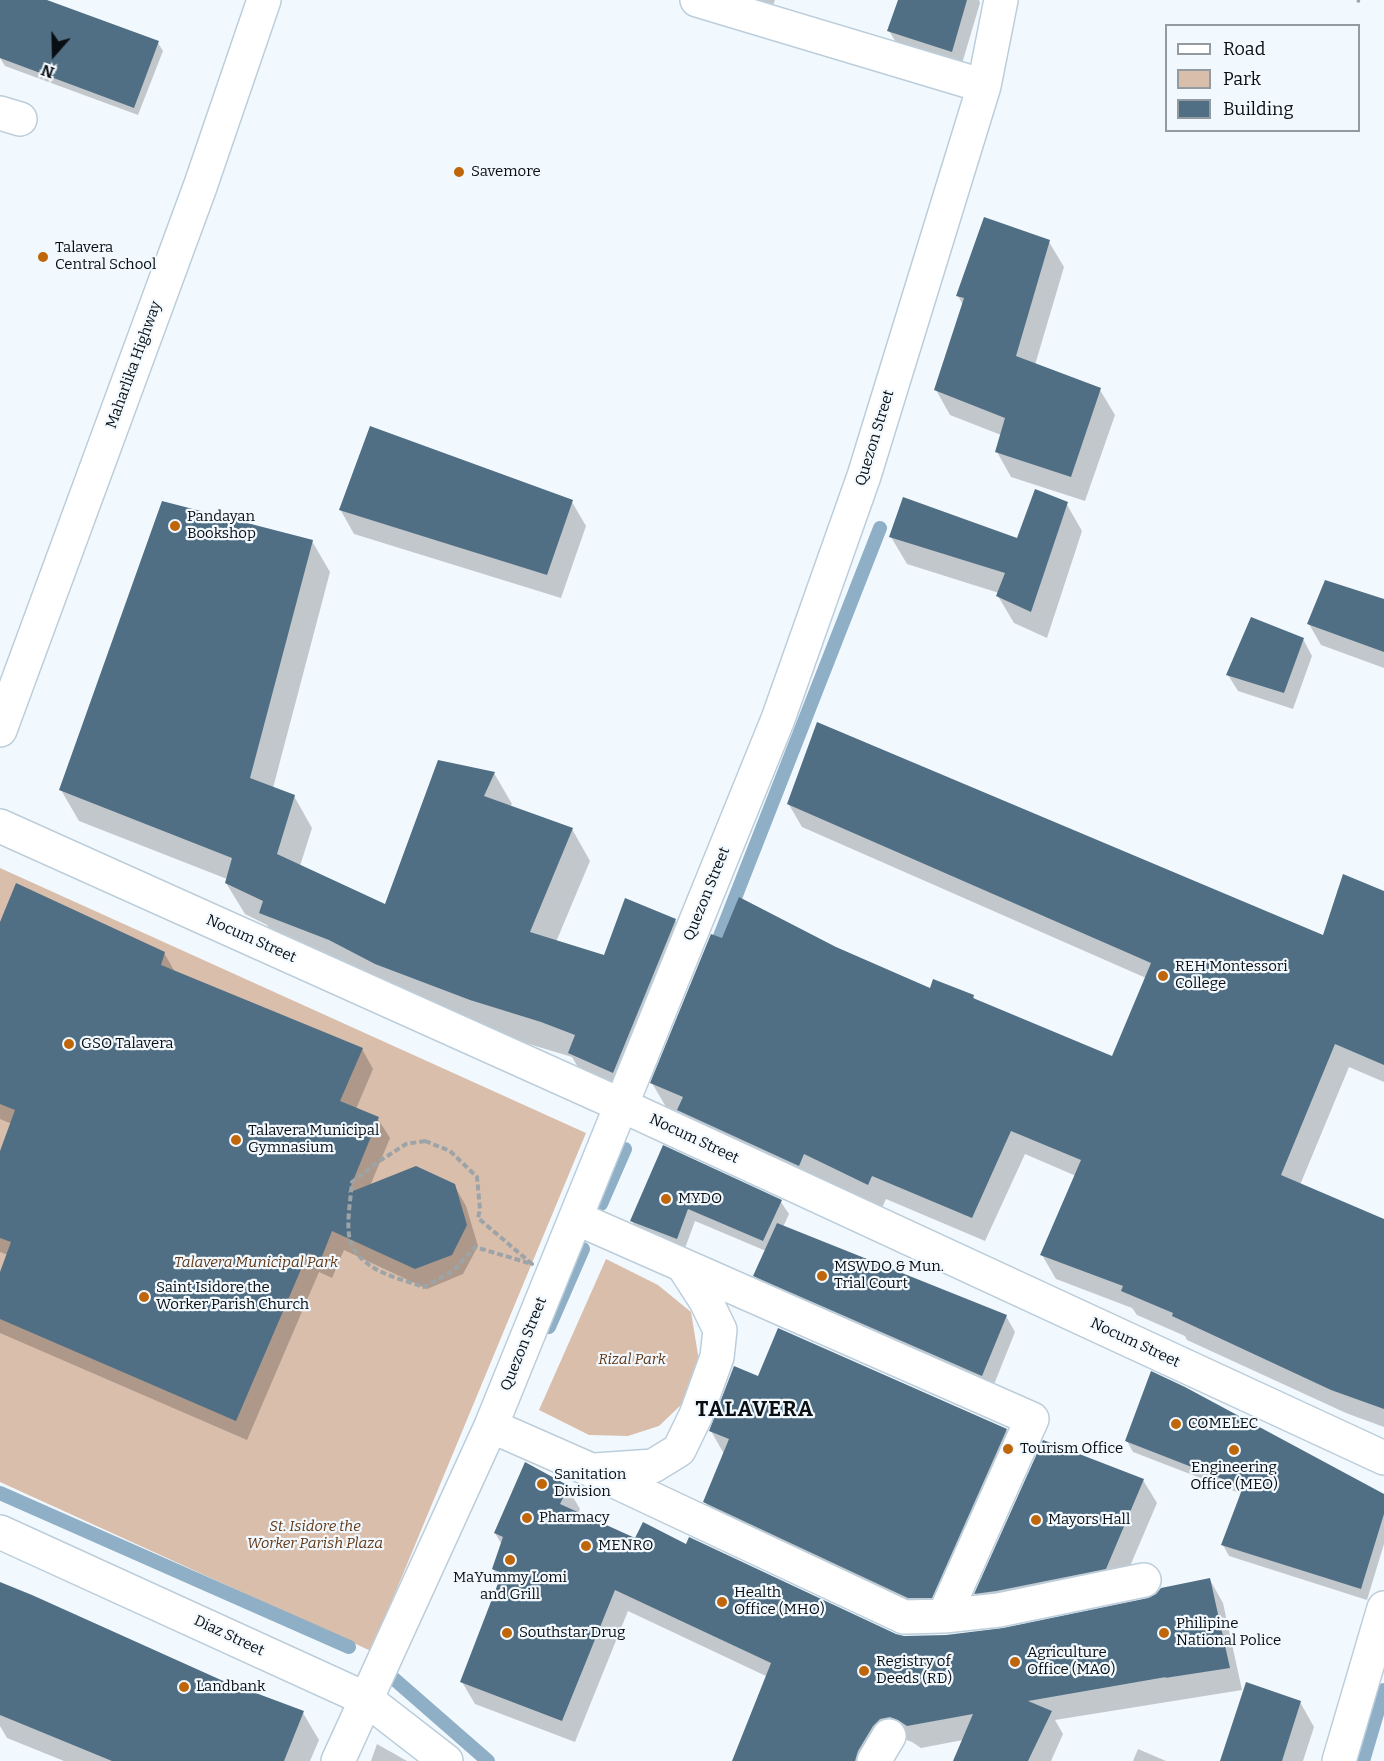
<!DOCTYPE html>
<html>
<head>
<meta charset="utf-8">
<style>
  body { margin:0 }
  #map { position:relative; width:1384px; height:1761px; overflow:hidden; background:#f2f9fe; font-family:Bitter,serif }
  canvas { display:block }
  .legend { position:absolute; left:1165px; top:24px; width:195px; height:108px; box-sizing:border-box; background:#f2f9fe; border:2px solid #949ba0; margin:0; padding:8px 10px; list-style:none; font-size:18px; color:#080e12 }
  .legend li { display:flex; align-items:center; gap:12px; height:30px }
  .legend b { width:30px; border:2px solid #949ba0 }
  .north { position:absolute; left:24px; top:24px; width:60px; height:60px; -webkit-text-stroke:4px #f2f9fe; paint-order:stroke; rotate:200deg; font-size:16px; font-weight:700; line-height:24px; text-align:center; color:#080e12 }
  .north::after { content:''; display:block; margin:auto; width:21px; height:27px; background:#080e12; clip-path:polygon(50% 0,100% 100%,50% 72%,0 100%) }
</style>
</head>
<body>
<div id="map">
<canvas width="1384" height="1761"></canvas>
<ul class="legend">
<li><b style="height:8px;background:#fff"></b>Road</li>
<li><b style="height:16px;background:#d9beac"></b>Park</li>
<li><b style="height:16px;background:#516f84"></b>Building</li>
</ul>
<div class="north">N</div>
</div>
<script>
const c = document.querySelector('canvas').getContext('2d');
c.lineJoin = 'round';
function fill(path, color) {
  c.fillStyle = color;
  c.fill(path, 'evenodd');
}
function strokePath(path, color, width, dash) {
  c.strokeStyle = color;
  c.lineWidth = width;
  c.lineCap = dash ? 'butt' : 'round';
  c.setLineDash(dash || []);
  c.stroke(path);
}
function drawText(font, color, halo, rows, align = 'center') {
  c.font = font + ' Bitter,serif';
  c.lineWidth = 4.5;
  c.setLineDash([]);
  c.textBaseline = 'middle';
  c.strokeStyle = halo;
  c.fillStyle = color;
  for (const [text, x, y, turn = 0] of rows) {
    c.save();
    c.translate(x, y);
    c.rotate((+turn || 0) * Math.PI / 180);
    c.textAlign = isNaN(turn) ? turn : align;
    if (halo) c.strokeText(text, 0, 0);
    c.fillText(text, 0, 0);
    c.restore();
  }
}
fill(new Path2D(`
  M0,868L586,1133L371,1651L0,1482Z
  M606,1259L658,1285L691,1312L701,1373L683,1403L659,1426L628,1436L589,1435L539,1410Z`), '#d9beac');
fill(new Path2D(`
  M0,0H43L158,43L163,51L138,115L5,66L0,58Z
  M721,0H775L769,15Z
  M899,0H979L980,3L961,67L899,47L889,31Z
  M1049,242L1064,267L1035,365L1100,390L1115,415L1085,501L1011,477L997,452L1001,435L950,415L936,390L963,305L958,296Z
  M572,502L586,526L561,598L354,534L340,509Z
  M1066,503L1082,531L1047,638L1014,623L998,596L999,593L907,564L891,537L1018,540Z
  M312,541L330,572L273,788L294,796L312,828L300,866L385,906L494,773L512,804L510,807L572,829L590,861L556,942L605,957L626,900L675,920L693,952L631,1103L588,1084L572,1057L519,1041L395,995L278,944L267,925L245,914L226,883L227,879L79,821L61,790Z
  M1384,600V668L1321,645L1309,624Z
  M1303,639L1312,656L1293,709L1238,691L1228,675Z
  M788,803L1324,937L1384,892V1082L1349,1067L1300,1185L1384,1221V1427L1346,1413L1187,1340L1185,1336L1137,1315L1132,1308L1056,1279L1042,1255L1076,1176L1025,1154L985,1241L886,1199L882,1208L818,1178L812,1190L693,1134L681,1113L666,1107L652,1083L723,940L836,948L930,990L973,996L976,1001L1113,1058L1146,978L802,827Z
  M0,926L164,953L175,972L362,1049L373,1069L356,1109L378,1119L390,1138L370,1186L454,1185L466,1206L478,1246L463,1274L427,1289L344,1250L332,1278L319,1272L247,1440L0,1333V1277L8,1255L0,1252V1156L12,1124L0,1119Z
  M663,1147L781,1202L789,1214L783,1227L1006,1316L1015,1332L991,1392L765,1292L755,1276L766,1251L695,1221L684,1251L639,1234L632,1221Z
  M759,1378L1006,1430L1023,1458L948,1626L722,1530L705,1502L724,1454L711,1431Z
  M1127,1441L1384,1496V1544L1367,1600L1229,1556L1223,1545L1242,1494L1133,1452Z
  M1044,1442L1143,1480L1157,1503L1119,1592L989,1617L976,1594Z
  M567,1487L580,1509L578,1514L636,1540L687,1546L896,1635L904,1637L946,1636L1003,1630L1148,1600L1210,1580L1223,1603L1242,1690L1055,1720L1063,1734L1051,1761H955L963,1740L921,1748L912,1742L904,1739L878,1761H734L768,1677L628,1611L575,1742L475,1704L462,1682L500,1581L493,1569L502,1545L495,1533Z
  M0,1584L221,1681L303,1713L319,1740L310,1761H64L7,1738L0,1726Z
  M1300,1702L1314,1727L1303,1761H1221Z
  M377,1744L407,1761H371Z
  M1138,1749L1166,1761H1133Z`), '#0003');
strokePath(new Path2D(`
  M713,954L880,528
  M601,1204L625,1149
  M549,1327L583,1249
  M0,1493L349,1647
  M387,1665L385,1671L488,1761
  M1363,1761L1384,1690`), '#8fafc6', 14);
fill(new Path2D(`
  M0,0H47L159,41L134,108L0,58Z
  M898,0H967L952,52L887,31Z
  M984,217L1050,240L1016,356L1101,388L1071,477L995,452L1005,418L934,390L964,298L956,296Z
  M370,426L573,500L547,575L339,510Z
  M1035,489L1068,502L1031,612L996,596L1005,573L889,537L903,497L1017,538Z
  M162,501L313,540L250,778L295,795L277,854L385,904L438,760L495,772L484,796L573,828L530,932L604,955L625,898L676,919L613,1073L568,1053L575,1035L541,1022L470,1000L375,964L329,940L259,913L263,901L225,883L232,858L59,790Z
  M1325,580L1384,599V652L1307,624Z
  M1251,617L1304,638L1284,693L1226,675Z
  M817,722L1323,935L1343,874L1384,891V1065L1335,1044L1281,1175L1384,1219V1409L1331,1390L1172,1316L1173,1313L1121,1291L1123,1286L1040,1255L1081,1160L1011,1131L972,1218L872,1176L868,1185L804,1154L799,1166L677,1110L683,1097L650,1083L711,934L722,938L739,897L836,947L930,988L933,979L974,995L973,998L1112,1056L1151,963L787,804Z
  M16,883L165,952L161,965L363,1048L340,1101L379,1117L348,1193L416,1166L455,1184L467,1225L452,1255L415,1269L332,1231L321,1259L308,1253L236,1421L0,1319V1272L11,1242L0,1238V1151L15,1110L0,1104V922Z
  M663,1145L782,1200L763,1241L688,1209L677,1239L630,1221Z
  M777,1223L1007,1315L982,1376L753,1276Z
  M778,1328L1007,1429L932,1598H908L703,1502L729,1439L709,1431L734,1366L758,1376Z
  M1151,1371L1185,1387L1384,1494V1514L1361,1589L1221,1545L1243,1487L1125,1441Z
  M1043,1440L1144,1479L1106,1569L996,1591L974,1594Z
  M525,1462L569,1486L560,1504L635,1538L643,1522L686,1544L689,1537L896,1634L904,1636L946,1635L1003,1628L1148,1598L1156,1594L1161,1588L1210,1578L1230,1668L1165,1678L1166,1677L1028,1701L1052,1711L1028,1761H953L973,1714L907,1726L898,1720L890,1717L880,1719L873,1726L858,1751L855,1761H732L771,1663L615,1590L562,1721L460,1682L502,1573L492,1569L503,1537L494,1533Z
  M0,1582L32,1595L221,1680L304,1711L284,1761H112L0,1715Z
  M1246,1682L1301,1701L1282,1761H1220Z`), '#516f84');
const minor = new Path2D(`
  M697,0L984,86
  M0,113L20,119
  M0,826L621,1105L1384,1458
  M491,1426L591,1470L904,1617L944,1616L1032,1419L576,1218
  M595,1470L653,1466L679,1450L696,1415L717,1357L720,1330L706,1301L684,1267
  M0,1532L366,1699L446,1761
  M944,1616L999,1610L1144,1580
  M338,1761L491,1426L778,719L864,476L984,86L1001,0
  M874,1761L889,1736
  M1339,1761L1384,1608`);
const major = new Path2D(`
  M0,730L200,187L264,0`);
strokePath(minor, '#bccedb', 36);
strokePath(major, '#bccedb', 36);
strokePath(new Path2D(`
  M1357,0L1360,1
  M425,1141L450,1151L477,1177L480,1209L478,1218L532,1264L475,1247L453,1271L424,1287C398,1278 362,1271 351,1243C345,1228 351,1198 352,1182L378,1162L406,1144Z`), '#9da4a8', 4, [6, 3]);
strokePath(minor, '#fff', 33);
strokePath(major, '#fff', 33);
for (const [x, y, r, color] of [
  [459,172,6,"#bf650a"],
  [43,257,6,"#bf650a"],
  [175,526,6,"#bf650a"],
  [1163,976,6,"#bf650a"],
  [69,1044,6,"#bf650a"],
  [236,1140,6,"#bf650a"],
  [666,1199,6,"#bf650a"],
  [822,1276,6,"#bf650a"],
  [144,1297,6,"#bf650a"],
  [1176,1424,6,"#bf650a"],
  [1008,1449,6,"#bf650a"],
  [1234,1450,6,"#bf650a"],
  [542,1484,6,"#bf650a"],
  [527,1518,6,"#bf650a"],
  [1036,1520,6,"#bf650a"],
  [586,1546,6,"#bf650a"],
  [510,1560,6,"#bf650a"],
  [722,1602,6,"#bf650a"],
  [507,1633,6,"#bf650a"],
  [1164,1633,6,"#bf650a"],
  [1015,1662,6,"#bf650a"],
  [864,1671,6,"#bf650a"],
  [184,1687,6,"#bf650a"]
]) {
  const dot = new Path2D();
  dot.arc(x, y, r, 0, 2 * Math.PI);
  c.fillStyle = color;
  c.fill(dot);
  strokePath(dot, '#f2f9fe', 2);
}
drawText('15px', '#080e12', '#f2f9fe', [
  ["Savemore",471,172],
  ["Talavera",55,248],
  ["Central School",55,265],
  ["Pandayan",187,517],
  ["Bookshop",187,534],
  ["REH Montessori",1175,967],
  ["College",1175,984],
  ["GSO Talavera",81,1044],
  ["Talavera Municipal",248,1131],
  ["Gymnasium",248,1148],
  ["MYDO",678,1199],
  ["MSWDO & Mun.",834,1267],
  ["Trial Court",834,1284],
  ["Saint Isidore the",156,1288],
  ["Worker Parish Church",156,1305],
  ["COMELEC",1188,1424],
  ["Tourism Office",1020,1449],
  ["Engineering",1234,1468,"center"],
  ["Office (MEO)",1234,1485,"center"],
  ["Sanitation",554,1475],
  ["Division",554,1492],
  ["Pharmacy",539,1518],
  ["Mayors Hall",1048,1520],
  ["MENRO",598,1546],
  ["MaYummy Lomi",510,1578,"center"],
  ["and Grill",510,1595,"center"],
  ["Health",734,1593],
  ["Office (MHO)",734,1610],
  ["Philipine",1176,1624],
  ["National Police",1176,1641],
  ["Southstar Drug",519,1633],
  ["Agriculture",1027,1653],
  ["Office (MAO)",1027,1670],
  ["Registry of",876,1662],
  ["Deeds (RD)",876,1679],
  ["Landbank",196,1687]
], 'left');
drawText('15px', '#080e12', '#f2f9fe', [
  ["Maharlika Highway",134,365,-70],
  ["Quezon Street",875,438,-73],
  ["Quezon Street",707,894,-68],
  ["Nocum Street",251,939,24],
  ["Nocum Street",694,1139,25],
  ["Nocum Street",1135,1343,25],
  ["Quezon Street",524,1344,-68],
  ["Diaz Street",229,1636,25]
]);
drawText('italic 15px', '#633816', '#f2f9fe', [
  ["Talavera Municipal Park",256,1263],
  ["Rizal Park",632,1360],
  ["St. Isidore the",315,1527],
  ["Worker Parish Plaza",315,1544]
]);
c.letterSpacing = '1.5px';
drawText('bold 21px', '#080e12', '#f2f9fe', [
  ["TALAVERA",755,1410]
]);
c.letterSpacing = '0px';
</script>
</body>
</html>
